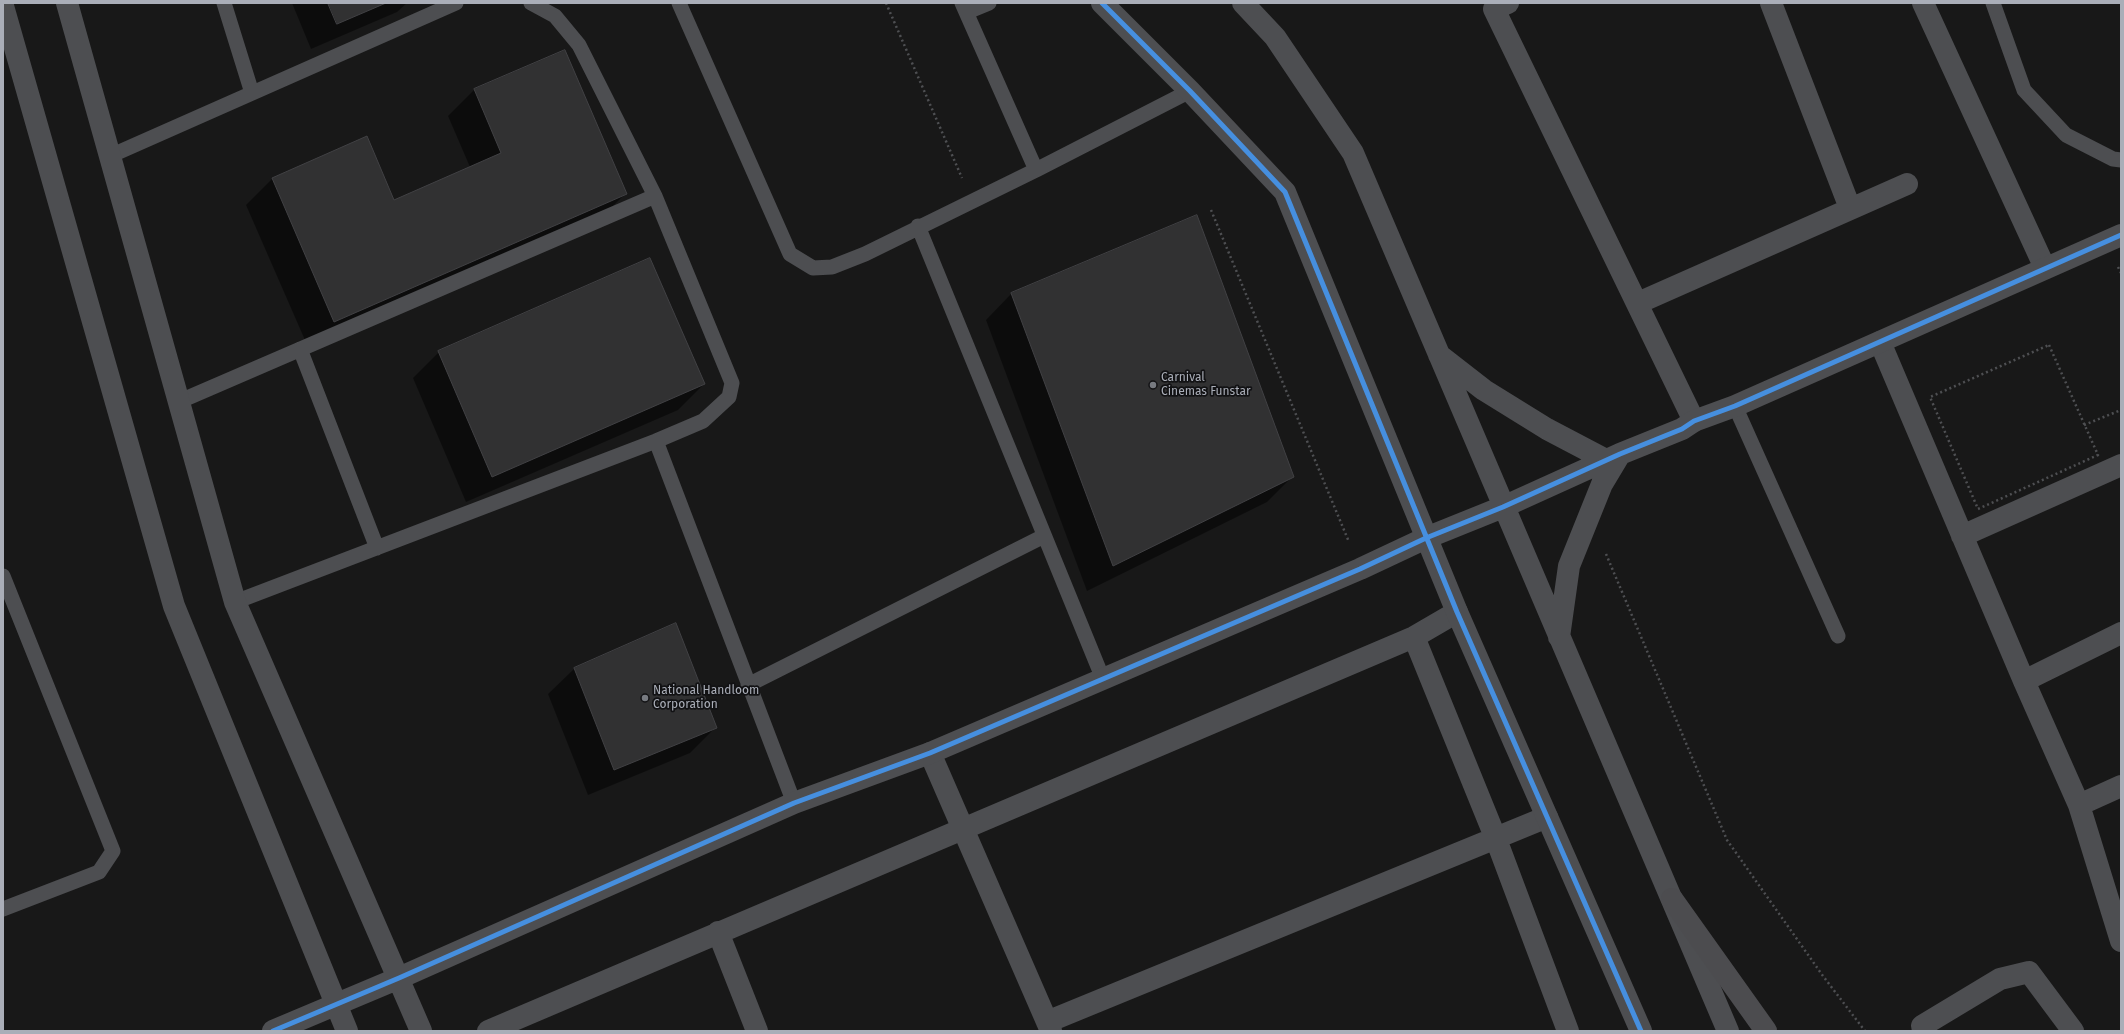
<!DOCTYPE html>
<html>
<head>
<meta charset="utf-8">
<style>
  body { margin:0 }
  #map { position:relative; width:2124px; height:1034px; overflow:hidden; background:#181818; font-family:"Fira Sans",sans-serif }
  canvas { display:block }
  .frame { position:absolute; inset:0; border:4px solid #aaaeb8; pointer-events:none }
</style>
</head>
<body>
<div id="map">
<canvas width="2124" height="1034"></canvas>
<div class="frame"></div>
</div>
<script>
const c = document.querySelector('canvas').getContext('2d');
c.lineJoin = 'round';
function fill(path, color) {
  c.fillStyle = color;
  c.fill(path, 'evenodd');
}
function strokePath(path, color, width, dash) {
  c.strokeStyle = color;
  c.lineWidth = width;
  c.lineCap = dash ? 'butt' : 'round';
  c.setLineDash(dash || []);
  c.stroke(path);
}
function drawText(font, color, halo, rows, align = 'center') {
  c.font = font + ' "Fira Sans",sans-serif';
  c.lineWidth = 3.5;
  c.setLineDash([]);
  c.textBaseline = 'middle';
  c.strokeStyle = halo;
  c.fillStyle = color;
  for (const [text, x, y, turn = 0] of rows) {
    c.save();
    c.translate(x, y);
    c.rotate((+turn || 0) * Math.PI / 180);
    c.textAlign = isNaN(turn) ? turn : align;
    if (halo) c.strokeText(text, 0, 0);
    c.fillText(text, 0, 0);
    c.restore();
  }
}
fill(new Path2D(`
  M292,3H407L397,12L311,49Z
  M564,51L626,193L600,219L308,347L246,205L272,179L366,138L394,201L470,167L448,116L474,90Z
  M1011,294L1293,476L1267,502L1087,591L986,320Z
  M439,352L704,384L678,410L466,502L413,378Z
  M574,669L715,728L690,753L588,795L548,694Z`), '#0007');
const building = new Path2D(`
  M328,3H386L337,24Z
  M565,50L627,194L334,322L272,178L367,136L394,200L501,153L474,89Z
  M1197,215L1294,477L1113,566L1011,293Z
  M650,258L705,384L492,477L438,351Z
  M676,623L717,728L614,770L574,668Z`);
fill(building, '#313132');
strokePath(building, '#414144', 1);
strokePath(new Path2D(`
  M886,3L962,178
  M1211,210L1349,542
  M2118,267L2121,273
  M2049,345L2098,455L1978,509L1930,397Z
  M2084,425L2121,410
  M1606,554L1727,840L1823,976L1865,1031`), '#4e4f52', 2.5, [2, 3]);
strokePath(new Path2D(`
  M224,3L252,93
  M679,3L790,254L813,268L832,267L865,254L1036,170
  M962,3L1036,170L1190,91
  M1993,3L2024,90L2066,135L2113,159L2121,160
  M967,12L989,3
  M110,156L456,3
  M918,226L1103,679
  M300,349L377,548
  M178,402L655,196L579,45L555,16L531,3
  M1735,406L1838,636
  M656,441L794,803
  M3,576L113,851L99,872L3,909
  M235,602L656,441L703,421L729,397L732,383L655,196
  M748,685L1044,536`), '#4d4e51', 15);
strokePath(new Path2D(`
  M1508,3L1494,9L1694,421
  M1771,3L1850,208
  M1923,3L2045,268
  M1638,303L1907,184
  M1880,342L2024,681L2079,805L2121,941
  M1962,536L2121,465
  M1414,637L1496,839L1568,1031
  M2024,681L2121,633
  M930,753L1051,1031
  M2079,805L2121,786
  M718,932L757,1031
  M1047,1022L1547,817
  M488,1031L1414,637L1457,612
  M1926,1031L1922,1026L2000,979L2029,972L2073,1031`), '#4d4e51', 22);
strokePath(new Path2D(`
  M67,3L235,602L421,1031
  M1102,3L1190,91L1285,192L1457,612L1641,1031
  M1243,3L1275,37L1353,153L1728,1031
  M3,6L174,606L347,1031
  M1439,355L1484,390L1547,429L1606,460
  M1559,637L1569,566L1602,484L1620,454
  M273,1031L399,978L794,803L930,753L1360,569L1426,538L1503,507L1620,454L1682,429L1694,421L1735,406L2121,235`), '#4d4e51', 22);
strokePath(new Path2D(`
  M1672,899L1766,1031`), '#4c4c4f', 22);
strokePath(new Path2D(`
  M1102,3L1190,91L1285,192L1457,612L1641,1031
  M273,1031L399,978L794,803L930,753L1360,569L1426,538L1503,507L1620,454L1682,429L1694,421L1735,406L2121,235`), '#468fdf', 5);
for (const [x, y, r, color] of [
  [1153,385,4,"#777a80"],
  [645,698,4,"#777a80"]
]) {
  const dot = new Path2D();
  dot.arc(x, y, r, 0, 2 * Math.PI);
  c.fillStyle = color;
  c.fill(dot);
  strokePath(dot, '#121214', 1.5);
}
drawText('12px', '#aaaeb8', '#121214', [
  ["Carnival",1161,378],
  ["Cinemas Funstar",1161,392],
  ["National Handloom",653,691],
  ["Corporation",653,705]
], 'left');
</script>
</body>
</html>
